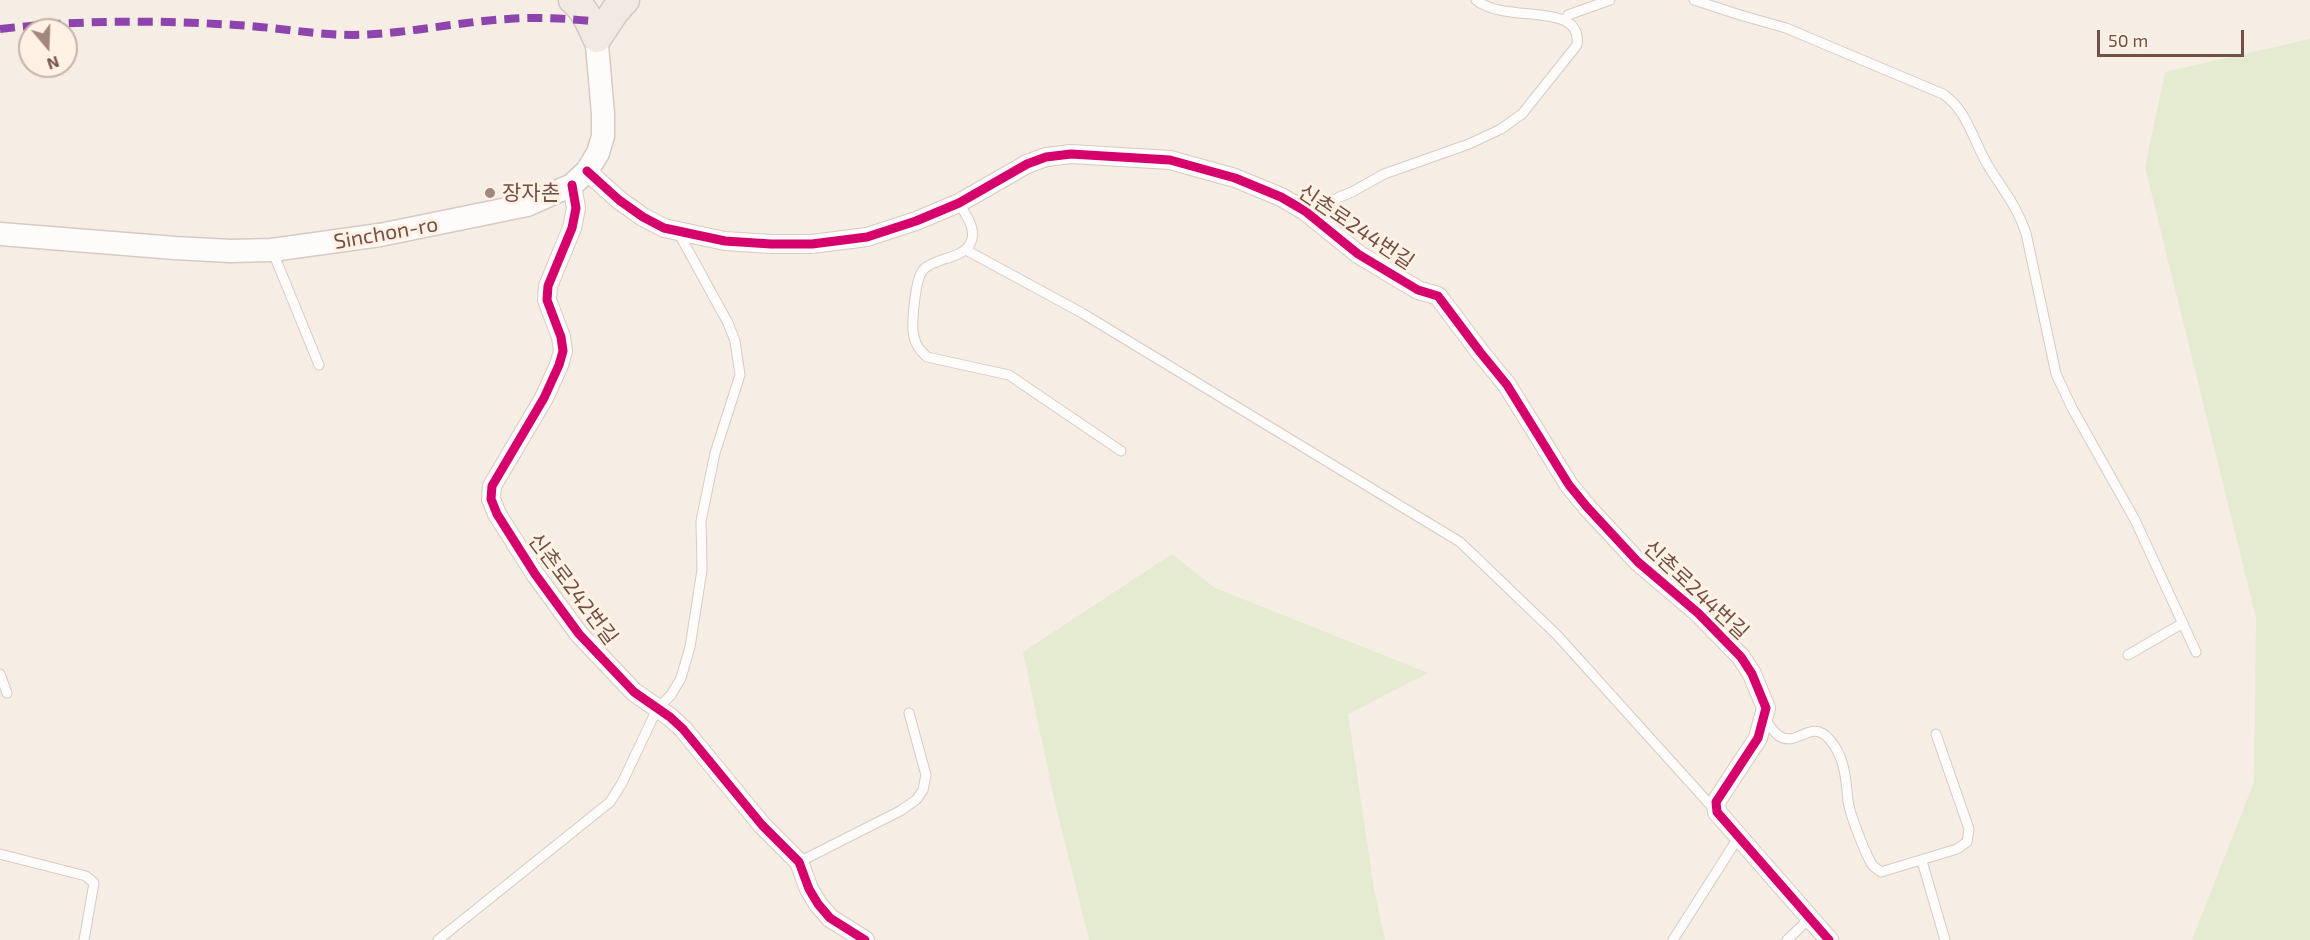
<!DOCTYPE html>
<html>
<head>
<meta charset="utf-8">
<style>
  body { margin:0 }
  #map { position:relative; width:2310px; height:940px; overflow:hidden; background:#f6ede5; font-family:"Exo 2",sans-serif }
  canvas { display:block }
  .north { position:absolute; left:18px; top:18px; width:60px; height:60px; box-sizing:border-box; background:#fff2e5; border:2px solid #c7b1a6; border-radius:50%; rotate:161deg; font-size:16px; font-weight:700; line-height:24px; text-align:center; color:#735047 }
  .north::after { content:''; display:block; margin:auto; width:21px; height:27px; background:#a1877e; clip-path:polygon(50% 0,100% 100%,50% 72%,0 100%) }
  .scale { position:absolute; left:2097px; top:30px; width:147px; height:27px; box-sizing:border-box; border:3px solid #735047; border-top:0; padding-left:8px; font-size:18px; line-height:21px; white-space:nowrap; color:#735047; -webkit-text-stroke:4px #fff2e5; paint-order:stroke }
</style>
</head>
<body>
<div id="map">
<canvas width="2310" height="940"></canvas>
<div class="north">N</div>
<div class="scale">50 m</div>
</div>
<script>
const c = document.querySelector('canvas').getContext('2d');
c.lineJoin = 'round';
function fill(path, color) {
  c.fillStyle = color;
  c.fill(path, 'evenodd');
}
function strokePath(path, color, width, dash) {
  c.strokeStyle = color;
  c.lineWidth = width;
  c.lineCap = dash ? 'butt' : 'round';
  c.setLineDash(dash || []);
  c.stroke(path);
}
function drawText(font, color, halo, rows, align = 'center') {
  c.font = font + ' "Exo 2","Noto Sans KR",sans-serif';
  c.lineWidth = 6;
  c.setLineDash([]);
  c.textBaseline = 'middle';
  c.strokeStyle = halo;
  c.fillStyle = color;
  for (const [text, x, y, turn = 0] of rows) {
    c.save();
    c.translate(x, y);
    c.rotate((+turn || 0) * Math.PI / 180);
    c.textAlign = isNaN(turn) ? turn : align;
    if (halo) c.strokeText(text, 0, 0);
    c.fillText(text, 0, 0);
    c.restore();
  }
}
fill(new Path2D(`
  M2310,39V940H2192L2254,782L2256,618L2145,167L2165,72Z
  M1172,554L1215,588L1428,673L1348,714L1374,889L1385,940H1089L1055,803L1023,652Z`), '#e4ebd0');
const service = new Path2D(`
  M1694,0L1740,15L1786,28L1943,94C1967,110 1973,140 1987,164C2002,189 2016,204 2026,233L2056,374L2072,408L2135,520L2196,652
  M1568,15L1610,0
  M959,203C965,214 977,229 971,242C964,259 937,257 924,269C915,277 911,325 914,337C916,346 920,351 927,357L1009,375L1121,451
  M1305,211L1352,192L1384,174L1469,144L1501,129L1522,114L1577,45C1583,0 1507,25 1476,0
  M272,250L319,365
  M966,250L1082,313L1460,542L1557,635L1714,809
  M2128,655L2183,623
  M0,674L7,693
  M1764,718C1768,724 1774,732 1779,736C1798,748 1811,717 1830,740C1845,757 1846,780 1848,801C1850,815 1864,850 1871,863C1873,867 1877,869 1881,872L1957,849L1967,842L1969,829L1936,734
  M0,854L86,876L94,883L84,940
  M1922,861L1945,940
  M799,862L900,811L916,800L923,790L926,775L909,713
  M438,940L610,802L622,783L657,709L671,695L681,678L690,647L702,570L701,521L715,453L740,375L735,341L728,323L678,232
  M1673,940L1738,838
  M1787,940L1810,918`);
const minor = new Path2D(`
  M587,171L619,200L643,217L664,228L725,241L771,244H812L867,237L916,221L959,203L1027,164L1046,157L1071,154L1170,160L1235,178L1281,197L1305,211L1358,254L1418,290L1438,296L1480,352L1507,385L1569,485L1587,507L1638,562L1698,613L1741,657L1752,674L1766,708L1758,738L1716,802L1717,812L1829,940
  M572,185L576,208L572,228L548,286L547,300L561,337L563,351L559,365L544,398L492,486L491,499L497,514L535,574L579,634L634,692L670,717L683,729L762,825L799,862L809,889L818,904L830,918L865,940`);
const tertiary = new Path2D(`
  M0,234L175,248L230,251L272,250L380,235L527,205L572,185L587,171L598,153L603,136V114L595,22`);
const primary = new Path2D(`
  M573,0C585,9 591,25 597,38
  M597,38L615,11L625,0`);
strokePath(service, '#d7cac4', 11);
strokePath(minor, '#d7cac4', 20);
strokePath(tertiary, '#d7cac4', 25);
strokePath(primary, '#d5c8c3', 31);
strokePath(service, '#fefcfb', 9);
strokePath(minor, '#fefcfb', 18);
strokePath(tertiary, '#fefcfb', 22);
strokePath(primary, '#f2eae2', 28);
strokePath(new Path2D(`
  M0,29C78,20 158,20 236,25C275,27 315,35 354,35C406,34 456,22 508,19C536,17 562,18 590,21`), '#8e44ad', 8, [15, 8]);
strokePath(new Path2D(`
  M587,171L619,200L643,217L664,228L725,241L771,244H812L867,237L916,221L959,203L1027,164L1046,157L1071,154L1170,160L1235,178L1281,197L1305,211L1358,254L1418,290L1438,296L1480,352L1507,385L1569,485L1587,507L1638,562L1698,613L1741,657L1752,674L1766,708L1758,738L1716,802L1717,812L1829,940
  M572,185L576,208L572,228L548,286L547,300L561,337L563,351L559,365L544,398L492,486L491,499L497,514L535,574L579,634L634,692L670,717L683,729L762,825L799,862L809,889L818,904L830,918L865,940`), '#d6006c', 9);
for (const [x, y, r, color] of [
  [490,193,6,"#a1877e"]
]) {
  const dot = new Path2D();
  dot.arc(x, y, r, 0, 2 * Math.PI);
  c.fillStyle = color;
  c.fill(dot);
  strokePath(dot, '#fff2e5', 2);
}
drawText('21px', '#735047', '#fff2e5', [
  ["장자촌",502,193]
], 'left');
drawText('21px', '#735047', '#fff2e5', [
  ["신촌로244번길",1356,227,34],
  ["Sinchon-ro",386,233,-10],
  ["신촌로242번길",573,589,53],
  ["신촌로244번길",1696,590,43]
]);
</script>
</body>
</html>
